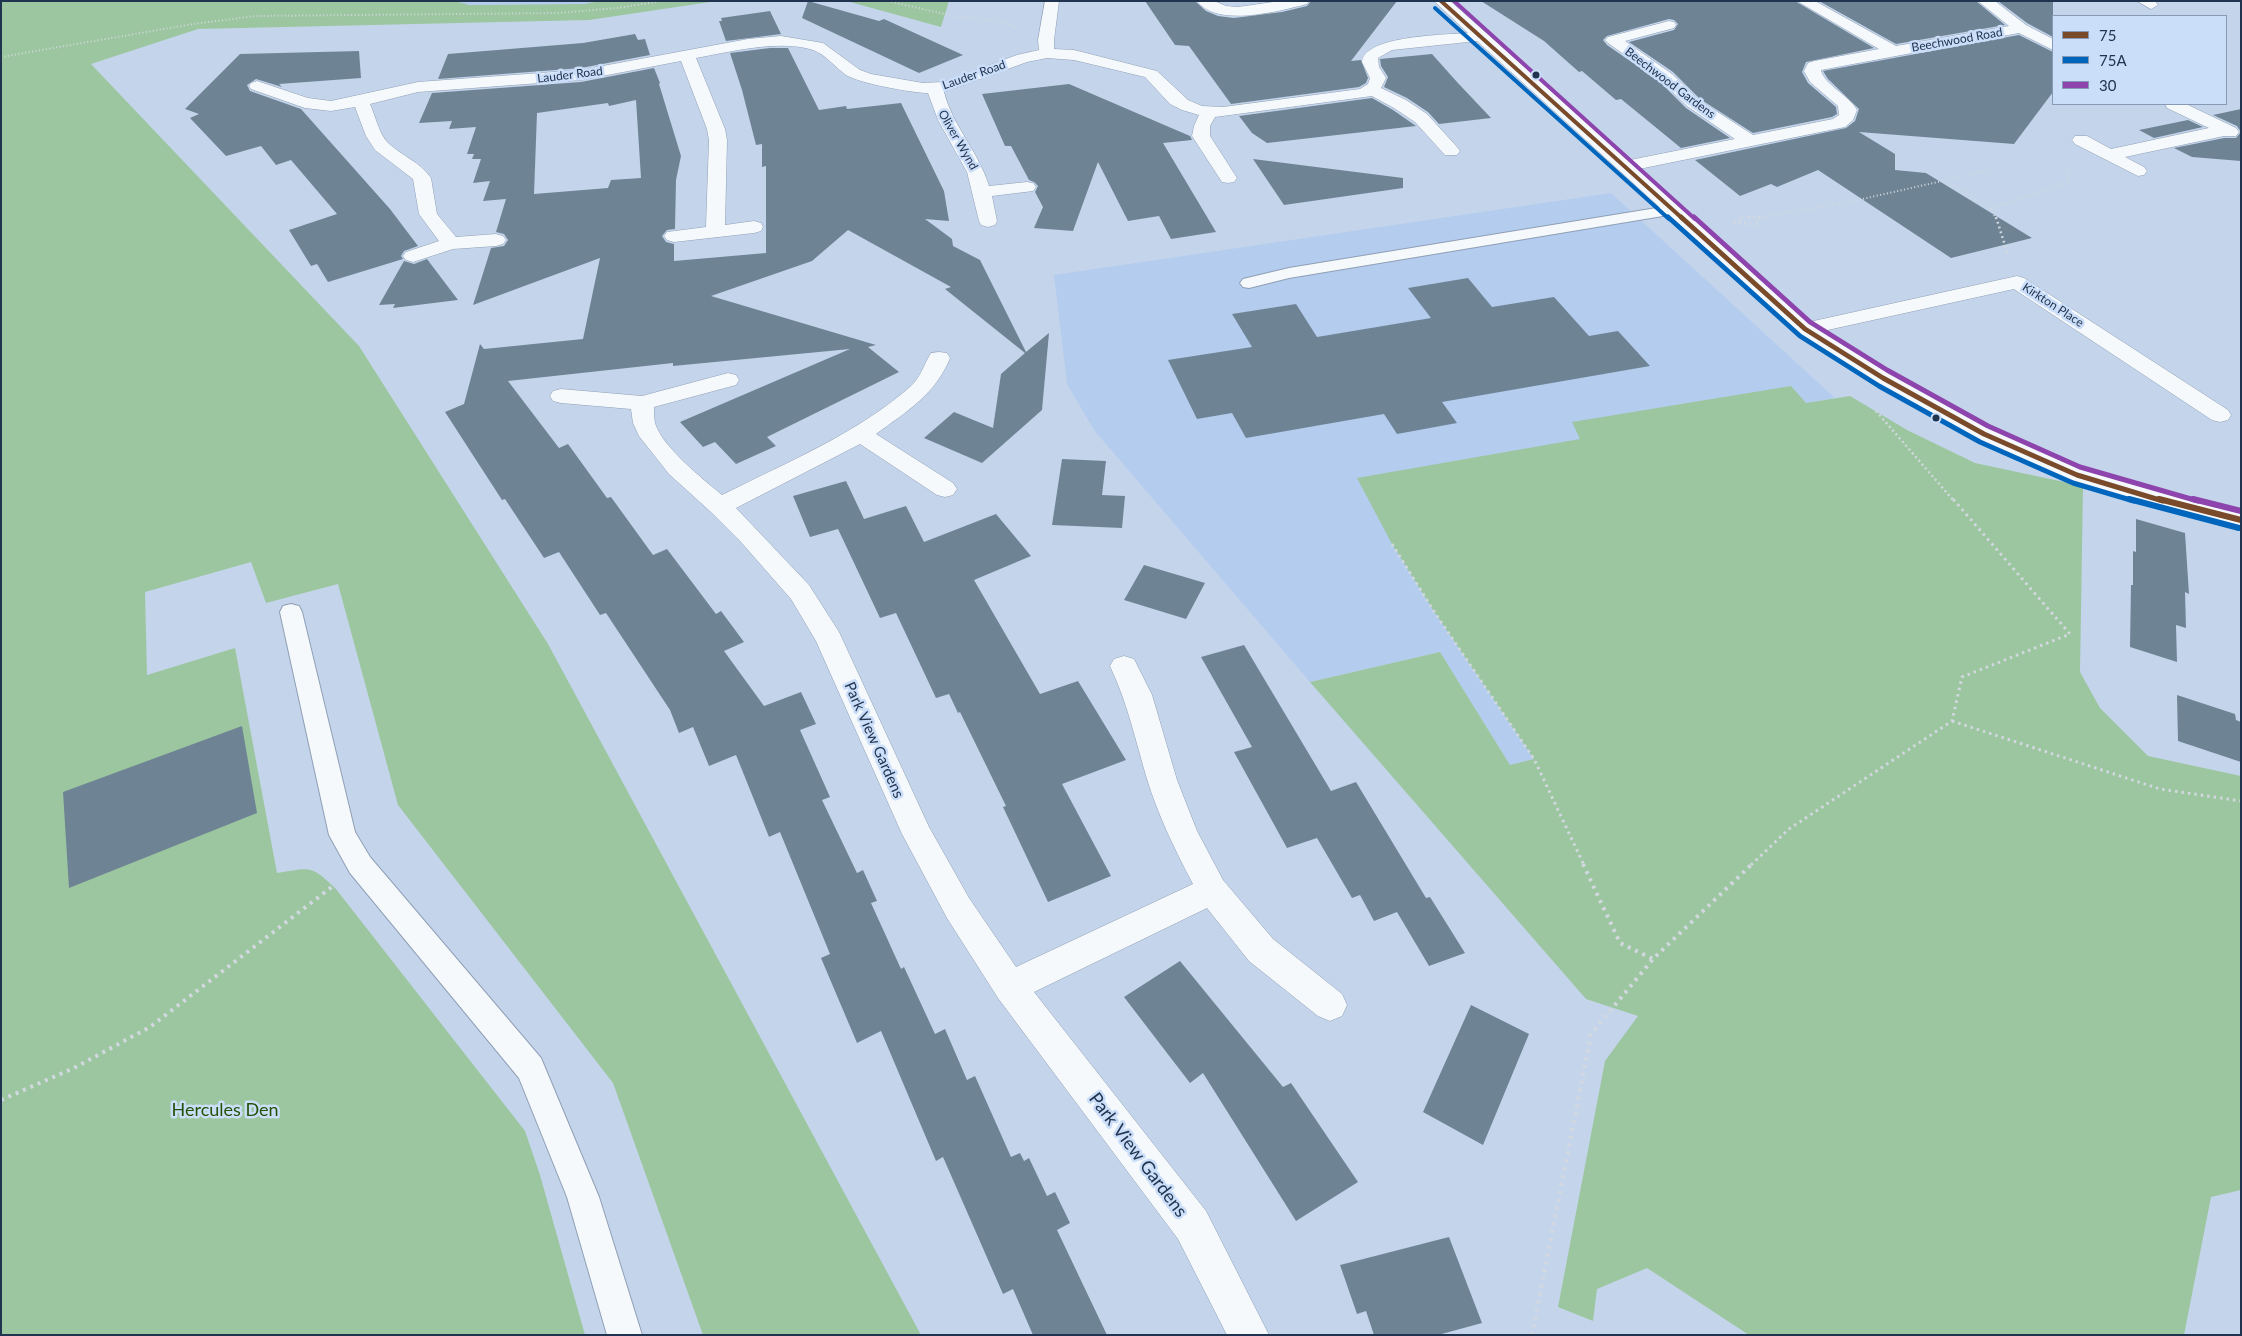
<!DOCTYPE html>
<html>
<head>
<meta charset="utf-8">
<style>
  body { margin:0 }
  #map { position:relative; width:2242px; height:1336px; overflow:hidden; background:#c4d5eb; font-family:Lato,sans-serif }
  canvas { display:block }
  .frame { position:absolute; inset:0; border:2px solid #21344f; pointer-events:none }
  .legend { position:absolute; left:2052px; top:15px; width:175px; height:90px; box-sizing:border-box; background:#cbdef9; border:1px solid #879ab5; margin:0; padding:6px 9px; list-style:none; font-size:15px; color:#21344f }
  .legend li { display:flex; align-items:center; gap:10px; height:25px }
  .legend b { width:25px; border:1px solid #879ab5 }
</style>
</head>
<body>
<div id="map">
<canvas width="2242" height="1336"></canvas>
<div class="frame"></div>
<ul class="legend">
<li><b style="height:6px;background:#7a4b2a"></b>75</li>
<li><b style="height:6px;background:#0065bd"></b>75A</li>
<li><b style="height:6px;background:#8e44ad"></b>30</li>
</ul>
</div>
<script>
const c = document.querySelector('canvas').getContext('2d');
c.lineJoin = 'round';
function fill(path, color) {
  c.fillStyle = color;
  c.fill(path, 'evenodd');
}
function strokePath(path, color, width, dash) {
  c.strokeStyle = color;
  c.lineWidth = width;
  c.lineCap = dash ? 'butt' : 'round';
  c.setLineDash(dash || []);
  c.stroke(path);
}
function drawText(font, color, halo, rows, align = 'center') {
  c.font = font + ' Lato,sans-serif';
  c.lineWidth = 5;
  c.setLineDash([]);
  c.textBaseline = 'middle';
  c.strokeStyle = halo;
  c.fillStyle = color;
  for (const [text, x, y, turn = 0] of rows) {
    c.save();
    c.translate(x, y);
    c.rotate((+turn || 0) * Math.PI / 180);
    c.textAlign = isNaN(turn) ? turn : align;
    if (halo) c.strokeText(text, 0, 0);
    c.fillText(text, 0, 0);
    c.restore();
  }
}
fill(new Path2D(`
  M455,1H600L584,4L469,5Z
  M1611,193L1835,398L1807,403L1945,663L1510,765L1440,652L1310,682L1094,430L1067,384L1054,275Z`), '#b4ccee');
fill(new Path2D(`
  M1,1H455L469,5L584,4L600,1H717L589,20L198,29L91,64L359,346L548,644L921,1335H703L613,1083L398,805L338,584L266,603L251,562L145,592L147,675L235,648L277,873C311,868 310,864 336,889L525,1131L540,1175L585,1335H1Z
  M837,1H949L941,27L850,2Z
  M1791,386L1806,403L1850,396L1907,430L1975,463L2083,486L2080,672L2100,708L2148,756L2241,776V1190L2211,1197L2184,1335H1749L1647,1268L1597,1289L1593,1321L1558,1307L1605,1061L1638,1016L1586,999L1310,682L1440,652L1510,765L1534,759L1435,613L1392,544L1357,478L1580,439L1572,422Z`), '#9cc69f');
fill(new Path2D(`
  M808,1L879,21L884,19L963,55L919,73L802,18Z
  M1145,1H1195L1206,11L1218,16L1234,18L1282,12L1307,6L1311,1H1397L1351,61L1361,60L1368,78L1366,83L1359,87L1231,104L1189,46L1175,45Z
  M1481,1H1795L1874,48L1806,62L1802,72L1808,83L1836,107L1837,114L1832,117L1753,133L1700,99L1673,72L1629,42L1674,30L1678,24L1674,20L1669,19L1607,36L1603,40L1607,45L1659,81L1686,108L1730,138L1681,148L1621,99L1616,100L1582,71L1579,72L1544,41Z
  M1819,1H1976L2005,25L1896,44Z
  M1998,1H2053V37L2027,23Z
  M770,11L781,34L726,41L719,21H722L721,18Z
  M635,34L638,40L645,39L650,55L581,68L438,79L448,54L583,43Z
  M2019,35L2053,52V92L2014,144L1859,132L1895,154V170L1926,173L2032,238L1951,258L1818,170L1777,187L1771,184L1740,196L1695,160L1846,128L1855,121L1859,109L1828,79L1823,71Z
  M770,48H788L819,110L846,106L847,109L901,103L944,191L949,221L925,219L952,239L953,246L980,260L1026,352L1049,333L1042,410L982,463L924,438L954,412L993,428L1001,374L1025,353L945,289L951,287L848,230L812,261L711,296L876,345L868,347L899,372L767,437L776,446L736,464L715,442L703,447L680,422L850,349L673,366V363L508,381L559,448L568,444L607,498L611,497L653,555L667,549L716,614L721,611L744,642L724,651L764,706L801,692L816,724L800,730L830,797L822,800L857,873L863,870L877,901L871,903L901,969L904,967L935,1034L945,1029L967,1080L975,1076L1011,1157L1020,1153L1024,1161L1029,1158L1047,1196L1055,1192L1070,1223L1057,1230L1107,1335H1033L1013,1289L1003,1294L943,1157L936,1161L881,1031L857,1043L821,958L830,954L780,832L769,837L736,755L709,766L693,727L679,733L670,710L606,613L600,615L559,552L544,558L505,499L502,500L445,412L464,404L480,344L484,349L583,339L600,258L473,305L491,248L504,246L508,240L504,234L496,232L506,199L483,201L490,181L473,183L481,159H472L474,154H467L476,127L449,129L452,121L419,123L432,93L581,82L654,68L660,83L659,84L681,156L676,180L675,229L667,230L662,236L666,242L674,244V261L766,253V166L762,167V144L756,145L742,90L730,53ZM636,100L641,178L611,180L608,188L534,194L537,113L608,103L609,106Z
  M359,51L361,78L279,84L282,87L256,79L247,85L250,91L301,109L390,209L418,246L404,251L401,256L403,259L328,282L317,264L311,266L289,230L337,214L291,160L276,165L261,146L226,156L190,118L199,114L185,109L240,54Z
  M1432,54L1457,82L1491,118L1439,124L1428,112L1407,98L1384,87L1388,77L1381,66L1380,59Z
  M1069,84L1190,136L1192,140L1163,143L1216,232L1171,239L1159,216L1128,221L1098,162L1073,231L1034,228L1043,207L1035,192L1038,186L1034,182L1029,180L1011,146H1005L982,94Z
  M1372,98L1393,110L1416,126L1267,143L1252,133L1239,116Z
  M2241,109V132L2237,126L2213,115Z
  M2188,120L2203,127L2154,138L2139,130Z
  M2241,132V161L2192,157L2174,148L2224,138H2236Z
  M1253,159L1403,178V188L1284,205Z
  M427,259L458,300L393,308L395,304L379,305L404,261L414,264Z
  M1468,278L1492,307L1554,297L1589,336L1618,331L1650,366L1442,402L1457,423L1397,434L1384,414L1246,438L1232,413L1197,419L1168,360L1252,347L1232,314L1296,304L1317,337L1431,318L1408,288Z
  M1062,459L1106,461L1102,495L1125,496L1122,528L1052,525Z
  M846,481L864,519L906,506L924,542L996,514L1031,556L974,580L1040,694L1078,681L1126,760L1062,784L1111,876L1048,902L1003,807L1006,806L960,712L958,713L949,694L936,698L896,613L880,618L838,529L810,537L793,496Z
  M2136,519L2185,533L2189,594L2185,592L2186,628L2176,625L2177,662L2130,647L2131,585H2133V551L2136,552Z
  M1144,565L1205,583L1186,619L1124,600Z
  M1244,645L1331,791L1356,782L1426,898L1430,897L1465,953L1429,966L1397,912L1374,921L1360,895L1352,898L1317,838L1287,848L1234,752L1252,747L1201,657Z
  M2177,695L2235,714L2236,720L2241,722V762L2178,741Z
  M242,726L257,813L69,888L63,792Z
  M1180,961L1283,1087L1291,1083L1358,1182L1296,1221L1203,1073L1190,1083L1124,997Z
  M1471,1005L1529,1034L1483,1145L1423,1112Z
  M1449,1237L1482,1323L1438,1335H1374L1366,1311L1357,1314L1340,1265Z`), '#6e8495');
const service = new Path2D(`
  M1675,205L1681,207L1683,210L1681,213L1289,278L1249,288L1243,287L1240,283L1243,279L1289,268Z
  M291,604L299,606L302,612L355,832L370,857L541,1058L599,1197L642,1335H607L567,1197L519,1078L350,873L329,835L280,612L283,606Z`);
const minor = new Path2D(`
  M1045,1H1059L1054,40V49L1074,50L1157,71L1188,100L1202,106L1223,107L1360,89L1368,84L1370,78L1362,62C1365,35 1446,35 1468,33L1434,1H1450L1630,160L1735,139L1687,106L1660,80L1608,43L1605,40L1608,37L1669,21L1674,22L1676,25L1674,28L1625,41L1672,74L1699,100L1753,135L1833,119L1839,115L1838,106L1810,82L1804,71L1808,63L1814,61L1879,49L1797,1H1815L1896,46L2009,26L1978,1H1995L2026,25L2053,39V50L2019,33L1821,70C1823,84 1849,95 1857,110L1853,120L1845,127L1639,169L1809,322L2017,276L2024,278L2228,410L2231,415L2228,420L2220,422L2212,420L2014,289L1823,331L1891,373L1992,429L2085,470L2171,495L2241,512V528L2159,508L2069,480L1976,439L1875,383L1798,333L1477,41L1392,50L1378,58L1379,67L1386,78L1381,88L1406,100L1427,114L1457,147L1460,151L1457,155H1445L1415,122L1394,108L1372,96L1215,117L1210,126V136L1237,178L1234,182L1228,183L1222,182L1192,136L1194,126L1199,115L1182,110L1170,104L1145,77L1074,60L1047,58L1027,62L944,92C953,127 979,152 989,186L1027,182L1033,183L1036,187L1033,191L992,196L997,221L995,225L988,227L981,225L979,221L967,172L938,120L928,93C912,93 859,83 846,75C836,68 825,54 813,50C780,39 729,52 696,58L725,129L727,140L725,225L754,221L761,223L763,227L761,231L754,233L674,242L667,240L664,236L667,232L706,227L709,140L707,129L681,61L581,80L418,92L370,104C375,115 379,134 388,143C402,156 420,162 431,178L437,214L456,237L496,234L503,236L506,240L503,244L496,246L453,249L413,262L406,260L403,256L406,252L439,241L419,214L413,179L375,150L366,136L355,107L331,111L305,108L251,89L249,86L251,83L257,81L308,98L331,101L418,82L581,70L748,39L781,36L823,43L860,70L871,74L923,83L943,82L1017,55L1039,50L1038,40Z
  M1197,1H1214L1226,6L1238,7L1280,1H1309L1307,4C1280,11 1217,28 1197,1Z
  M2137,1H2155L2158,5L2151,9Z
  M2165,104H2186L2236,128L2239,132L2236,136H2224L2125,157L2144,167L2147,171L2144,175L2138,176L2075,144L2072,140L2075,136H2087L2111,149L2209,128L2167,108Z
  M939,352L947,353L950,358C935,395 907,411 876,434L953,483L957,489L953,495L945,497L937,495L860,444L736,508L809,585L839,632L929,827L969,898L1016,967L1193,884C1175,850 1158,815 1147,779C1135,739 1128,704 1110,666L1114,659L1124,656L1134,659L1152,695L1177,780L1197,831L1223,880L1273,939L1342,994L1347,1005L1342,1016L1330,1021L1318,1016L1249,961L1207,908L1034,992L1206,1211L1269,1335H1227L1178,1239L998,998L947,918L902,834L816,641L791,599L741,542L711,512L669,474L639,436L633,423L631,409L561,403L553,401L550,396L553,391L561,389L642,396L728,373L736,375L739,380L736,385L654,407C654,412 654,418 655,423C662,447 703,479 722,495C784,464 860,432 911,386C921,377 924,364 931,353Z`);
strokePath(service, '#8f9fb5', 2);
strokePath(minor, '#8f9fb5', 1);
strokePath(new Path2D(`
  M888,1L953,16L999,21L1018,29
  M1,57L193,24L256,16L559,13L617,8L662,1
  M1945,180L1990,208
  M1740,219L1741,217L1758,218L1858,200L1991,170
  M1996,219L1991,209L2069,181L2068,165`), '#d2d8df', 2, [1, 2.5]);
strokePath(new Path2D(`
  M1748,217H1761
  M1996,217L2008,255
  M1739,222L1756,225L1758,218
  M1734,223L1739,222L1741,217
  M1876,411L1954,501`), '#d2d8df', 2.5, [2, 3]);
strokePath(new Path2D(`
  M1392,544L1435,613L1534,759L1584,865
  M1952,721L2160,789L2241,801
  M1751,865L1789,829L1952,721L1962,677L2070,634L1953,499`), '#d2d8df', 3, [2.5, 4]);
strokePath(new Path2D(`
  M1583,864L1620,943L1653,959
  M1,1100L74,1068L150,1027L333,886
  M1532,1335L1591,1034L1653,959L1752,864`), '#d2d8df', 4, [3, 5]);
fill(service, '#f6f9fc');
fill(minor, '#f6f9fc');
strokePath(new Path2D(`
  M1441,1L1683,219`), '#7a4b2a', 4);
strokePath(new Path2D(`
  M1681,217L1805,329L1883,378L1984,434L2077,475L2163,501`), '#7a4b2a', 5);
strokePath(new Path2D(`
  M2159,499L2241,520`), '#7a4b2a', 6);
strokePath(new Path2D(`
  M1435,8L1669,219`), '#0065bd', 4);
strokePath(new Path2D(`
  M1668,217L1800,336L1879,386L1980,442L2073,483L2134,501`), '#0065bd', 5);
strokePath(new Path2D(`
  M2129,499L2239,528`), '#0065bd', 6);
strokePath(new Path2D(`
  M1454,1L1695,219`), '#8e44ad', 4);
strokePath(new Path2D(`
  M1694,217L1810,322L1887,370L1988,426L2080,467L2198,501`), '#8e44ad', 5);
strokePath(new Path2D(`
  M2193,499L2241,511`), '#8e44ad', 6);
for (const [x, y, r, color] of [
  [1536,75,4.5,"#21344f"],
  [1936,418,4.5,"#21344f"]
]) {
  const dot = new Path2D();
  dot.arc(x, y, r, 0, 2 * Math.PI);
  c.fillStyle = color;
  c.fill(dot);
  strokePath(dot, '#cbdef9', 2);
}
drawText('12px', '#21344f', '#cbdef9', [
  ["Beechwood Road",1957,40,-10],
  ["Lauder Road",570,75,-7],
  ["Lauder Road",974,75,-19],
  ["Beechwood Gardens",1670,83,37],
  ["Oliver Wynd",958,140,60],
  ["Kirkton Place",2053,305,33]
]);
drawText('15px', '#21344f', '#cbdef9', [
  ["Park View Gardens",874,740,66]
]);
drawText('18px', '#245305', '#cbdef9', [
  ["Hercules Den",225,1110]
]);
drawText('18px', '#21344f', '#cbdef9', [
  ["Park View Gardens",1138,1155,53]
]);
</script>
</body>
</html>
